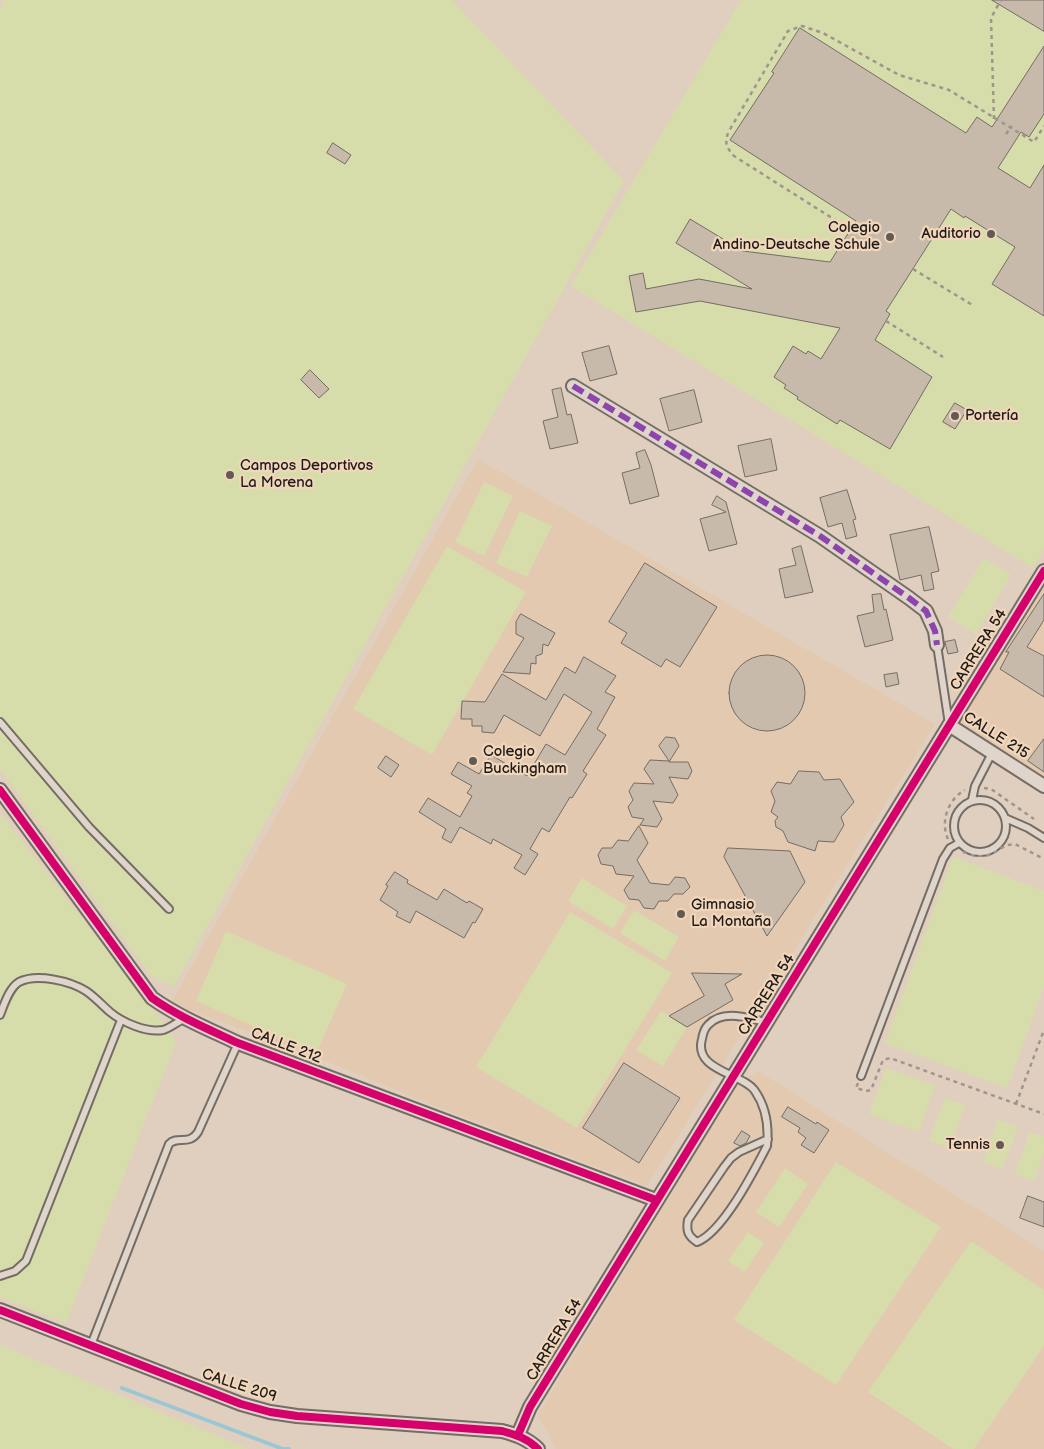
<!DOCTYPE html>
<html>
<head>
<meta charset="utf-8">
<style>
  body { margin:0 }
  canvas { display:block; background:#e0cfbe }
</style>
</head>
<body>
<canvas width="1044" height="1449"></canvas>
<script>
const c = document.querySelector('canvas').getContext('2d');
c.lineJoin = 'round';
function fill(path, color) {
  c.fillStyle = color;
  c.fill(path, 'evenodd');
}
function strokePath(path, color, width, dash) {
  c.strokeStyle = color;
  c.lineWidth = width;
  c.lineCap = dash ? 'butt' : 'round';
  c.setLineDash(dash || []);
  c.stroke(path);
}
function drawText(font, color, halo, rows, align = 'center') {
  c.font = font + ' "Balsamiq Sans",sans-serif';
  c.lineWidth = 4.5;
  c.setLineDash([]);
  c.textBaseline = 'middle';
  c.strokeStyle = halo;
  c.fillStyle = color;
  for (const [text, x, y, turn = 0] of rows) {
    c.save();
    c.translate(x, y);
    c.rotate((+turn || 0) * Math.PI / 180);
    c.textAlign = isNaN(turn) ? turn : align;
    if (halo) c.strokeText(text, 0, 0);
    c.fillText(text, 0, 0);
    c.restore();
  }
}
fill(new Path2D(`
  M478,459L935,724L647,1186L430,1104L319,1058L171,1003Z
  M1044,579V780L954,724Z
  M758,1071L1044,1251V1449H556L538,1415L738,1083Z`), '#e2c9af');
fill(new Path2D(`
  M4,0H452L624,181L174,986L151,976L0,769V10Z
  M741,0H1044V550L1033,568L571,286Z
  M484,482L513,496L484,556L455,542Z
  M520,511L552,526L527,577L496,563Z
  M447,546L526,592L432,755L353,709Z
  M984,558L1011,575L976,634L948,617Z
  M0,813L167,1028L176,1042L66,1323L0,1297Z
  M953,857L1044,891V987L1007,1088L885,1043Z
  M582,878L627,906L613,929L568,901Z
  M634,910L679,937L665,961L620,933Z
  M570,912L672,973L577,1128L476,1067Z
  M226,931L347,984L316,1054L196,1001Z
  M661,1011L687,1027L663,1066L636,1050Z
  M886,1068L935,1085L919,1132L869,1114Z
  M945,1098L965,1105L950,1148L929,1141Z
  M998,1120L1018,1127L1002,1169L983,1162Z
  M1030,1132L1044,1137V1153L1034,1181L1015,1174Z
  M836,1162L941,1227L836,1385L734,1320Z
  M785,1168L808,1184L779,1227L756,1212Z
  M748,1232L764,1243L745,1272L728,1261Z
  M971,1241L1044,1290V1346L974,1449H953L868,1392Z
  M0,1345L249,1449H0Z`), '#d7dcab');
strokePath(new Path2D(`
  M122,1388L283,1449H289`), '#9bc7d4', 4);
const building = new Path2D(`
  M992,0H1044V31Z
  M800,28L966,133L977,117L992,127L1044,46V114L1029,137L1021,132L998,168L1030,188L1044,165V316L992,284L1015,247L965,216L964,218L951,209L886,311L890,314L875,340L932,377L890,449L840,420L837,424L797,399L798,397L784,388L786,385L774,377L793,346L806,354L808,351L821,359L840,328L700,301L636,312L629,276L643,273L646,289L699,279L752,289L676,243L690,219L743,251L830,262L856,221L730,140L774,73L772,72Z
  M333,143L351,155L345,164L327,153Z
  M609,346L617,374L590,381L582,353Z
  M310,370L329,389L319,398L301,380Z
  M561,388L567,415L571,414L578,443L550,449L543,421L558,417L552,390Z
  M694,390L702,422L669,431L660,399Z
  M955,403L967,410L955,429L943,422Z
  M771,439L777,470L745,477L738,446Z
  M645,450L651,465L659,496L630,504L622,473L640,468L636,453Z
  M847,490L856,519L853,520L857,536L846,539L842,523L828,527L820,498Z
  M717,496L726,502L737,544L709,551L700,519L726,512L712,505Z
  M929,527L939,571L931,573L934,589L924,591L921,575L900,580L890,535Z
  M801,546L813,592L785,598L779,569L796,565L792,549Z
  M645,563L717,607L680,667L666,659L661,667L621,643L627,633L609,622Z
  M881,594L884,610L886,609L893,640L865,647L857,616L874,612L872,595Z
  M1044,594V620L1027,647L1044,656V697L1000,669L1009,652H1006Z
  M521,614L555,633L548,646L543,644L542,654L536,656V664L531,663L530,674L503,672L524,638L516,634V622Z
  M955,640L958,652L948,654L945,642Z
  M729 693a38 38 0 1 1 76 0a38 38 0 1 1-76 0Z
  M584,657L616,676L605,692L615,697L597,729L606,735L583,771L587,774L572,798L570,797L549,832L542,828L530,849L538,854L525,875L514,868L522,855L493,839L491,844L460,827L451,843L442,838L446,829L419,812L428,798L460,817L472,796L467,793L472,786L451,774L458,762L479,774L491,755L527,776L546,744L565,755L592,712L564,694L540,736L504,715L494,733L482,732V726H472V719H461L462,701L485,702L502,674L546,700L565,667L575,673Z
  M897,673L899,684L886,687L884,675Z
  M666,737L675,738L679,746L669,762H688L692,771L688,779L669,777L678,795L673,803L653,801L662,819L657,827L640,825L644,819L632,817L628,807L633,800L629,791L634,783L654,784L644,769L650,760L669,761L659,746Z
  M1044,739V772L1028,761Z
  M386,756L399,765L391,777L378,768Z
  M799,771L819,772L824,780L840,779L854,802L841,817L844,825L834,842L818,841L815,851L788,842L783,831L776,827L775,821L778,817L771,812L775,801L771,791L777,782L790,784Z
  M639,826L648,843L637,860L650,883L669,885L675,877L685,878L690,887L683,894H674L668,901H659L654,909L644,908L639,900L629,899L624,890L634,876L616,874L613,866L601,864L598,855L602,848H612L618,840L628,841Z
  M728,848L790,851L805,882L767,936L724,857Z
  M395,872L408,880L407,883L437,900L444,889L467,903L469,901L483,909L475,923L473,922L464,938L416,911L410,923L396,916L398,912L380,900L388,886L386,885Z
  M692,973L742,974L725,984L733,1000L687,1027L669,1016L704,996Z
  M624,1063L680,1098L639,1163L583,1128Z
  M788,1107L816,1124L817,1122L829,1130L814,1153L801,1145L806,1138L798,1132L800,1128L782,1117Z
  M742,1131L750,1136L746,1143L740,1146L734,1143Z
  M1028,1196L1044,1202V1227L1020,1218Z`);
fill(building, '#c7baab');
strokePath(building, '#746d65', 1);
const lane = new Path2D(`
  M937,645L949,724
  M0,722L89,827L169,909
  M954 826a26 26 0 1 1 52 0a26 26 0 1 1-52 0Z
  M972,800L975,786L992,753
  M1005,818L1028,828L1044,838
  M0,1015C4,1005 9,988 19,982C37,973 70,981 86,991C95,997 102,1005 110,1012C122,1022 146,1033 163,1030C170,1028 177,1022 184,1019
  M766,1022C747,1018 723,1009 708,1025C704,1029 703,1033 702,1039C693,1071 743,1073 755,1091C766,1107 769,1126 767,1146C754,1171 723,1232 697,1242C688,1236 686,1231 688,1220L724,1167L731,1158L739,1152L768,1139
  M861,1076L943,859L950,848L959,843
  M0,1276L15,1271L26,1261L121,1020
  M91,1345L169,1144C178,1135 189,1146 198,1132L238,1043`);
const street = new Path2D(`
  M573,386L820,536L909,598L926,611L935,631L937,645
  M949,725L1044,786
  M0,790L152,998C179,1017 208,1029 238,1043L656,1200
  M0,1310L241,1404L270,1412L297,1416L502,1431C517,1435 528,1439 538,1449
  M518,1435L530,1407L1044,571`);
strokePath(lane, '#746d65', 10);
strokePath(street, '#746d65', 16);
strokePath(new Path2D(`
  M994,119L991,18L1001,0
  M1006,134L1012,126
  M851,230L734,156C726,147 724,142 729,131L788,31L802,26L823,33L899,75L949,90L1034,142L1044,126
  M913,269L974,306
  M886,321L943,357
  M984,788L991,789L1034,819
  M948,839C940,822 948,799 965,790
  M963,852L976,856L989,855L1007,845L1015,844L1044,859
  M858,1083L856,1088L866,1091L871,1090L883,1060L890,1058L1044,1114
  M1016,1104L1044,1030`), '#9e968e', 2.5, [4, 4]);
strokePath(lane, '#e0d5cb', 6);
strokePath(street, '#e0d5cb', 12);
strokePath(new Path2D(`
  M573,386L820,536L909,598L926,611L935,631L937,645`), '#8e44ad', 6, [12, 6]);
strokePath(new Path2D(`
  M0,790L152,998C179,1017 208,1029 238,1043L656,1200
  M0,1310L241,1404L270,1412L297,1416L502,1431C517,1435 528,1439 538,1449
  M518,1435L530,1407L1044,571`), '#d6006c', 8);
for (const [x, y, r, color] of [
  [991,234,5,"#615b55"],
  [890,237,5,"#615b55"],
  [955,416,5,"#615b55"],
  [230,475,5,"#615b55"],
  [473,761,5,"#615b55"],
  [681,914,5,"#615b55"],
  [1000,1145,5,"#615b55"]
]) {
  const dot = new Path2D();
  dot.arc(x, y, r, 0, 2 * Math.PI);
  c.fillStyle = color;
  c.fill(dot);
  strokePath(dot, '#f3d6ba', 2);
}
drawText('15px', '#1c1c1c', '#f3d6ba', [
  ["Colegio",880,228,"right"],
  ["Andino-Deutsche Schule",880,245,"right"],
  ["Auditorio",981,234,"right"],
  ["Portería",965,416],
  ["Campos Deportivos",240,466],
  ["La Morena",240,483],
  ["Colegio",483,752],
  ["Buckingham",483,769],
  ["Gimnasio",691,905],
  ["La Montaña",691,922],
  ["Tennis",990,1145,"right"]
], 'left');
drawText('15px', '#1c1c1c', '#f3d6ba', [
  ["CARRERA 54",979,650,-58],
  ["CALLE 215",996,736,32],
  ["CARRERA 54",767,995,-58],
  ["CALLE 212",286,1046,21],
  ["CARRERA 54",555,1340,-59],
  ["CALLE 209",239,1386,18]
]);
</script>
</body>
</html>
